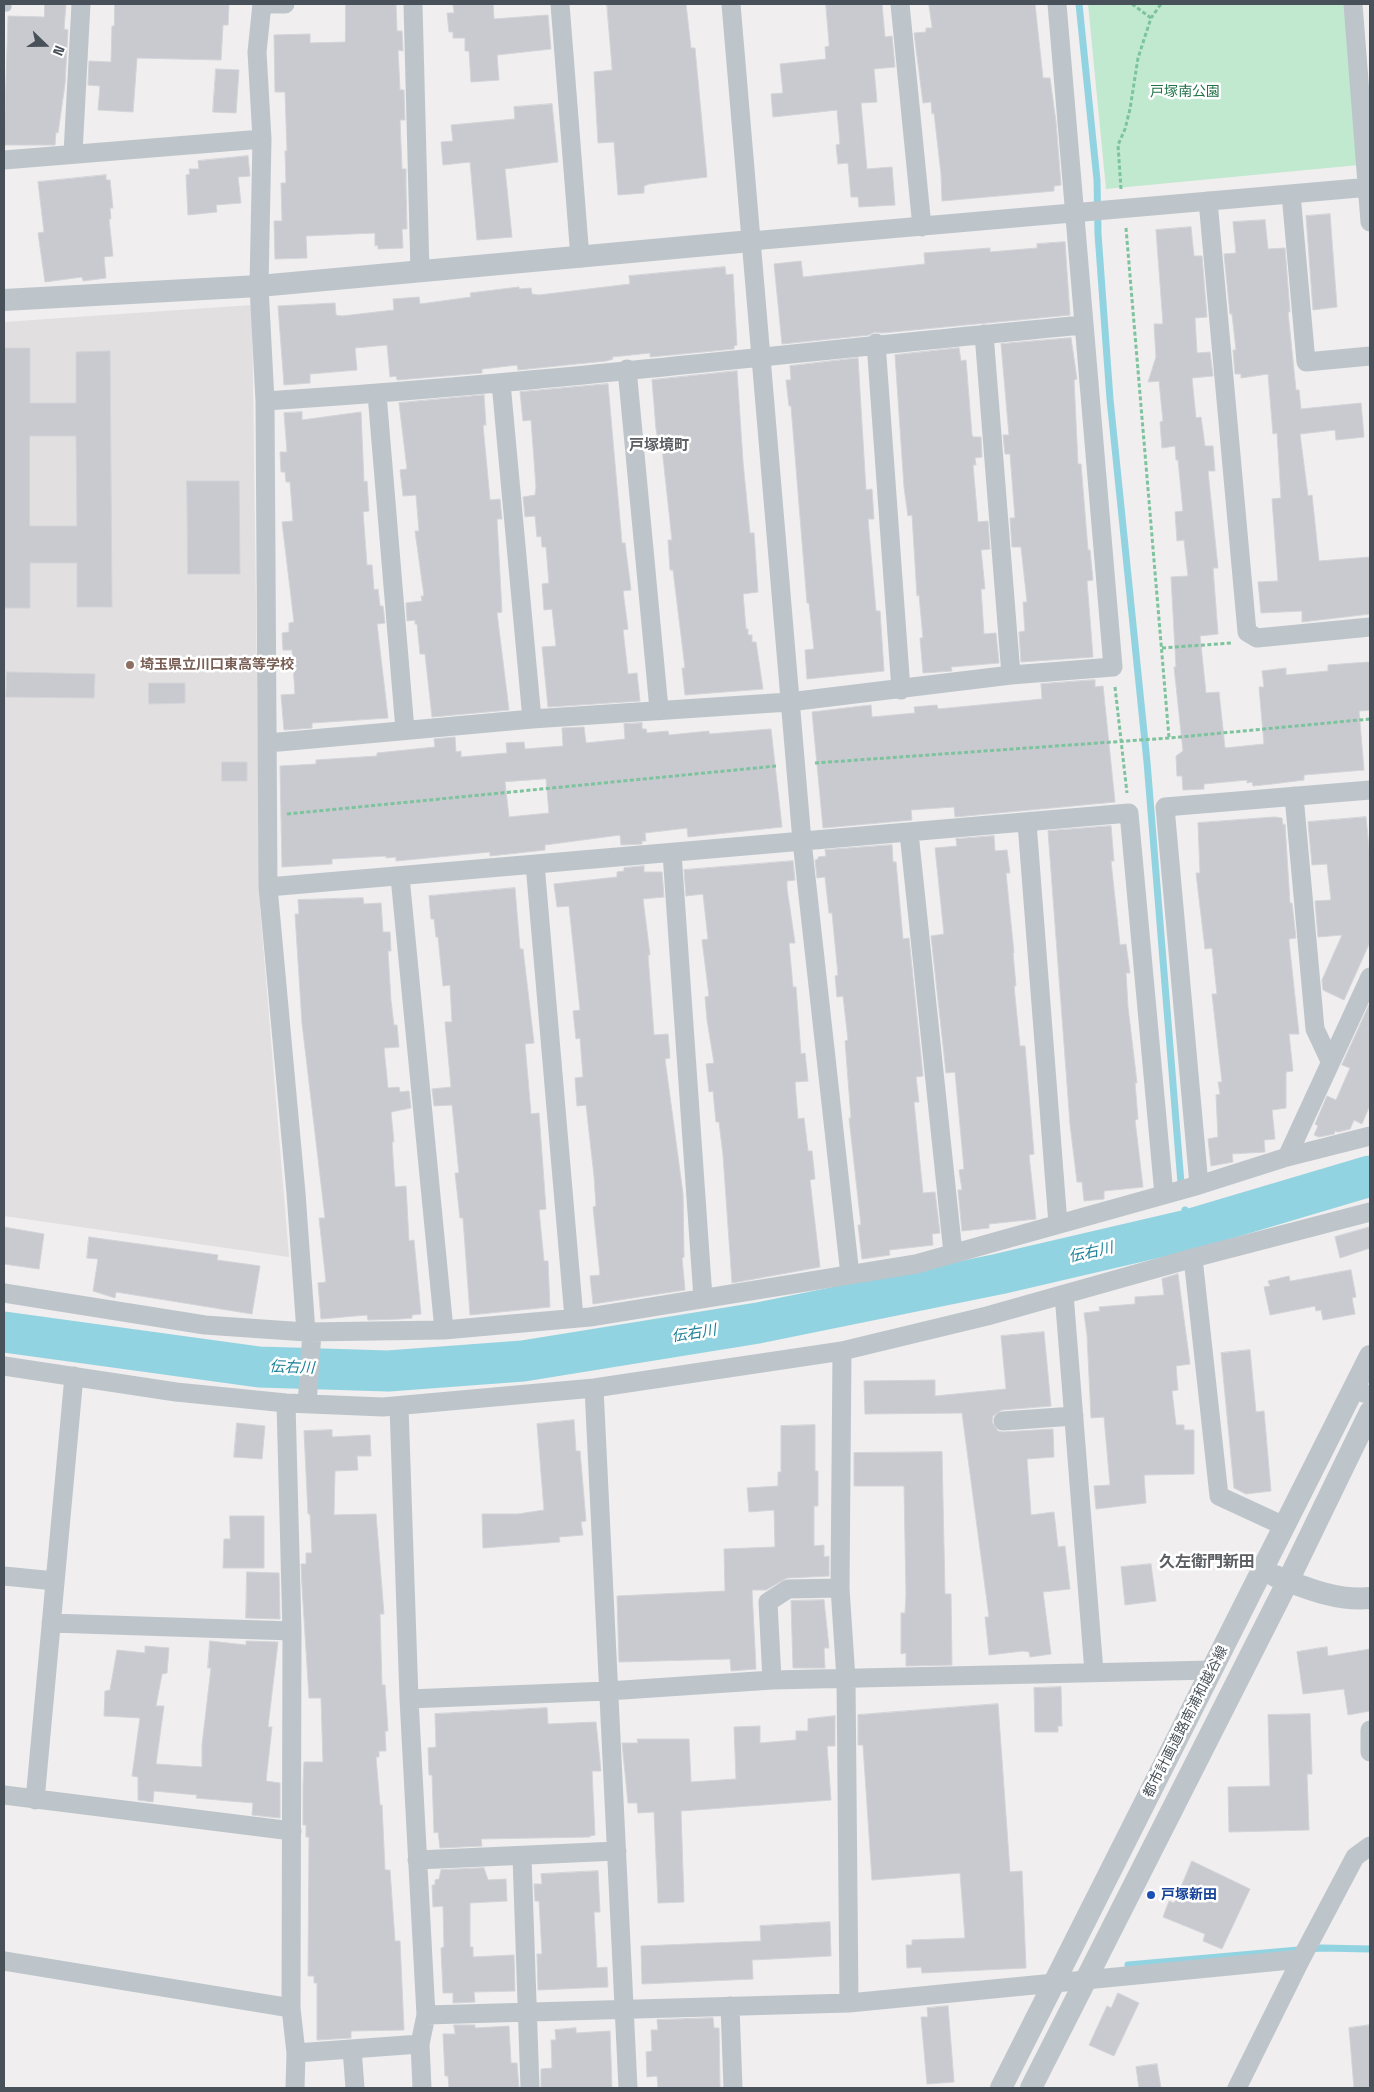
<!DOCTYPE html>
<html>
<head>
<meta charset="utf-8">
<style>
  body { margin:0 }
  #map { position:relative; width:1374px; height:2092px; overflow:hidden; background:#f0eeee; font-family:"Space Grotesk",sans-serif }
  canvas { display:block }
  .frame { position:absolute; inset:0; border:5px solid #485159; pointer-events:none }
  .north { position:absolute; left:20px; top:20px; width:50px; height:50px; -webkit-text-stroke:4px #fff; paint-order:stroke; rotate:112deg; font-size:14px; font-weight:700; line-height:20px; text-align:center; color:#485159 }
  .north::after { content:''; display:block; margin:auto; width:18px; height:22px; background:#485159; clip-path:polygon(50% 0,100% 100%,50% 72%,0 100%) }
</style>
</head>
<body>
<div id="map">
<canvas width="1374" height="2092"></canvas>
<div class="frame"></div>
<div class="north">N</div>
</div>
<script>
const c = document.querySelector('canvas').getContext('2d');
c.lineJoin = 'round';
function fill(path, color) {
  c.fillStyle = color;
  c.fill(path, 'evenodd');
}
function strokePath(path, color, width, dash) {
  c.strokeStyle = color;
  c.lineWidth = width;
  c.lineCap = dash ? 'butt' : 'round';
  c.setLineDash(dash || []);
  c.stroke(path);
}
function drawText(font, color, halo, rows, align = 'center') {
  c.font = font + ' "Space Grotesk","Noto Sans JP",sans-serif';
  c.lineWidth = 5;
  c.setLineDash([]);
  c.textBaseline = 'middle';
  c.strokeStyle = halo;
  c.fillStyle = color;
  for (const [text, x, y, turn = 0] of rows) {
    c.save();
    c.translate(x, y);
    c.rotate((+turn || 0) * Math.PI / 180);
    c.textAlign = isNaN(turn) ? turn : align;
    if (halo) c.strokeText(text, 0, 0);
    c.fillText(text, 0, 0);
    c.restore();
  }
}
fill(new Path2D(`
  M252,305L260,908L289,1257L4,1216V322Z`), '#e1dfdf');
fill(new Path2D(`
  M1088,4H1344L1359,165L1106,189Z`), '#c0e9cf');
strokePath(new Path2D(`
  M1079,4L1097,180L1098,234L1110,399L1147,762L1181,1183
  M1185,1210L1188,1230
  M1128,1965L1321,1948L1370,1949`), '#92d3e1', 7);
strokePath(new Path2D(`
  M4,1332L259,1367L388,1371L523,1361L758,1323L999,1274L1188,1230L1370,1176`), '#92d3e1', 41);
const building = new Path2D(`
  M45,4H66L64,29L68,30L65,84L58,133L56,132L55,145H4L8,16L44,17Z
  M115,4H229L228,25H223L221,60L137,58L133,112L98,110L100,86L88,85L89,61L111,62L112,26H114Z
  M346,4H396L397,31H402L403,51L398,50L400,90H404L405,120H400L402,169H406V186L407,229H402L403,248L378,249V245L375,246V233L306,236L307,258L275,259L274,221H282L281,183H286L285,151H287L285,92H275L274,35L310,34V43L345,42Z
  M453,4H493L494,19L548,15L551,49L497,55L499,80L471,82L469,51H465V38H453V32H449L447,13H454Z
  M607,4H686L691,48H695L707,177L649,184L644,186V193L618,195L614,142L598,143L594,72L612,70Z
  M826,4H882L885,37L892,36L895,67L874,69L877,102L861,103L867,169L892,167L895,205L859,207L858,197H851L848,163L838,164L836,145L840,144L837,110L773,117L771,94L783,93L780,64L826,59L825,47L829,46Z
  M929,4H1035L1043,78H1050L1056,122L1061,185L1054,186V191L942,201L941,174L934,113L932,114L931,102L923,103L914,33L926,32V28H932Z
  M216,69L239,70L236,113L213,112Z
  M552,104L558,162L505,169L512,237L477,240L470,162L443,165L441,142L453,141L451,125L515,119L514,107Z
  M248,156L250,176L238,177L241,203L216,205L217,212L188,215L186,175L190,174L189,169H199L198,161Z
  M106,175V180H110L113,208H110L111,219H109L113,256L104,257L106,278L83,281L82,277L45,282L38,233L44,232L38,182Z
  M1330,214L1337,307L1313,310L1306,216Z
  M1265,220L1268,249L1285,248L1290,312H1288L1296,390H1299L1301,409L1361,403L1364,437L1336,440L1335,430L1300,434L1308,496L1312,495L1319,561L1370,557V614L1302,622V611L1261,613L1258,582L1278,581L1272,499L1281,498L1277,433L1273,434L1268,374L1241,378V374H1235L1233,350H1236L1232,314H1230L1224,254L1236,253L1233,222Z
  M1191,227L1194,256H1202L1207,317L1195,318L1197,353L1210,352L1213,376L1192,378L1196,418L1201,417L1205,446H1213L1215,471H1208L1218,568H1213L1218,634L1200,636L1206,693L1219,692L1225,748L1264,744L1259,687H1264L1262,671L1286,668V675L1328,671V665L1368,662L1370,663V710L1359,711L1364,770L1304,775V780L1272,784L1253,786L1252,782L1247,783V780L1204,784V789L1183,790L1182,776H1177L1176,756L1183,751L1174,667H1176L1171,577L1188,576L1184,540L1177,541L1175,512L1183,511L1178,460H1176L1175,446L1162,448L1160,422L1163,421L1159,381L1148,382L1156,357L1154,324H1163L1156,230Z
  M1065,242L1070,315L882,333L875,332L869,335L782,344L774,264L801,261L803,277L925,264L924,253L990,248V252L1037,248V244Z
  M725,267L726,275L733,274L737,345L734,346V349L650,357V353L612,357L613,359L606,361L518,370L517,365L482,369V373L397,380L396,376L390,377L387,345L355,348L357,370L310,374V383L284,385L278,306L335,303L336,315L342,316L394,310L393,299L419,297L420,304L471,297L470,293L519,287V289L531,288L532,294L539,295L630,284L629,276Z
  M1071,338L1077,379L1074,380L1078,464H1081L1088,550H1090L1093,580L1087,581L1093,657L1021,662L1019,632L1025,631L1023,602H1027L1021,547H1012L1010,518H1015L1010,454H1005L1003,435H1009L1001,344Z
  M4,348H30V403H76V352L110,351L112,607H77V563H30V608H4ZM30,436H76L77,526H30Z
  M959,348L961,361L966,360L972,435L973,437H981L982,457L975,458L976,465H973L978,522L988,521L990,549L981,550L985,589H981L984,634L996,633L999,663L951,667L952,671L923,673L920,638H923L919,595L917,596L912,515L908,516L904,487L895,355Z
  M858,358L866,490L872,489L874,519H868L876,611H880L884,671L807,679L805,650L814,649L809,603H807L791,406H789L786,380H791L790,366Z
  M737,371L743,462L750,533H754L758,592L743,594L746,629H748V635H752V642H756L763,689L685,695L682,668H685L673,570H670L668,540H672L661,439L658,440L656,429L652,380Z
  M608,384L622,543H625L631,590L623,591L628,629L623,630L628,674L637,673L640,701L548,707L542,647L556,646L552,609L544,610L542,584L549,583L546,547H542L541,536L537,537L535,516L525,517L523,497L535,495L536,487L531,420L523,421L520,392Z
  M484,395L486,425H483L490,500L500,499L502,519H497L502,612L497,613L509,710L432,717L425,654H420L417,624H415V620L407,621L406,603L422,601L421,596H424L415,531H419L416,495L403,496L400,470L407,469L399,403Z
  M302,412V420L361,412L364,482L367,481L369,511L363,512L367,565H372L374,590L378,589L380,606H383L385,623L377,624L388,718L312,723V728L284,730L281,695L295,694L292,650H283L282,633L289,632V623L294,622L282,522L293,521L290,482H286L285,472H281L280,452H287L284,413Z
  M187,481H239L240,574H188Z
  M7,672L95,674L94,698L6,697Z
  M1095,680V687L1103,686L1115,802L955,817L954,807L911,810L912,820L823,828L812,712L871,705L872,717L915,713L914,707L937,705L938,709L1042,699L1041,684Z
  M149,683H185V703L149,704Z
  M642,723V729H646L647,733L668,731L669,735L709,731V734L771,729L782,827L688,837L687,828L645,833L646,841H642V844L621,845L620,835L545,845V850L490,856V852L396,861V857L386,858V856L332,859V864L282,867L280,766L316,764V760L377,756V753L435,747L434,739L455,737L456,752L461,751V757L507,753L506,743L524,742L525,749L563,746L562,728L584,727L586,743L625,739L624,724ZM546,779L549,813L509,817L505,782Z
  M222,762H247V781H222Z
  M1275,817L1282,818L1283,825L1285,824L1290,903H1292L1296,938L1289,939V941L1299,1034H1289L1293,1071L1286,1072V1108L1272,1110L1275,1139L1264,1140L1265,1152L1232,1154L1233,1162L1211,1166L1208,1139L1218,1137L1216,1095L1220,1094L1218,1082H1222L1212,994H1217L1212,948L1205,949L1196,873H1200L1198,823Z
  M1366,817L1370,858V942L1344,1000L1323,990L1322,980L1342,935L1318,937L1315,901L1331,900L1327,864L1312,865L1308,822Z
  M1111,826L1114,861H1111L1120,945L1126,944L1130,973H1126L1128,1007L1137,1083H1135L1138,1119L1135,1120L1143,1187L1104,1191V1199L1084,1201L1082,1182H1077L1070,1124L1048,831Z
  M994,836L995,851L1007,850L1010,873H1006L1014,953H1013L1016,986H1014L1020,1046H1025L1034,1154L1029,1155L1036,1219L989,1224V1228L962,1231L958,1190H962L959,1170L964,1169L955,1072L946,1073L931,936L944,934L935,848L957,846L956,839Z
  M892,845L893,862H896L903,939L909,938L923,1076L916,1077L919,1102H914L923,1193L935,1192L940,1233L932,1234L933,1245L889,1250L890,1255L862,1259L858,1225H861L849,1118H851L845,1041L848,1040L843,996L837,997L835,976L838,975L832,913H829L825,877L817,878L815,860L818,859V857L826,856L825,850Z
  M793,861L795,880L787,881V888L795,943H789L793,987H796L801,1054L805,1053L808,1081L795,1082L798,1119L804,1118L808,1151H812L815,1179L810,1180L820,1267L732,1283L723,1155L719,1122H716L713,1091L709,1092L706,1064L714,1063L707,1020L705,997L709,996L702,940L708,939L703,894L686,896L684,870Z
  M644,866V872H662L664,897L643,899L650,955H648L654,1035L668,1034L670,1058L665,1059L683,1194L684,1257L682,1258L685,1290L593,1304L590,1276L600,1275L593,1207L596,1206L594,1176L586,1105L577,1106L575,1078L583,1077L580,1038L576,1039L573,1011L580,1010L569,906L557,907L554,884L617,877V872L624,871V868Z
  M515,888L520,949H523L534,1043L525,1044L531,1114L539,1113L546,1209L539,1210L544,1261H548L550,1307L470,1315L463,1218H460L455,1173H459L452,1105L434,1106L432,1089L451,1087L445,1022H452L450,985L443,986L438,937H436L434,919H431L429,896Z
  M363,898L364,904L381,903L383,932H390L391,951H388L391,1001L394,1025H397L399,1047L384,1048L388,1088L399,1087L400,1092L409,1091L411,1108L391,1112L394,1142H392L395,1187L406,1186L409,1241L414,1240L421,1314L412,1315V1318L400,1319L368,1320L367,1315L321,1319L318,1283L326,1282L319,1218H325L302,1023L295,914H299L298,900Z
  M1370,1003V1105L1362,1124L1354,1120L1350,1129L1338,1132L1335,1131L1334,1134L1319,1137L1314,1135L1318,1126L1315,1124L1327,1096L1336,1100L1350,1068L1342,1065Z
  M4,1227L44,1234L39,1269L4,1264Z
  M1370,1227V1248L1340,1258L1335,1237Z
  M89,1237L218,1255L217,1260L260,1266L252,1314L116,1292L115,1298L93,1291L98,1259L87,1258Z
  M1351,1270L1356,1297L1352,1298L1355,1314L1323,1320L1321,1310L1316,1311L1315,1306L1270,1315L1264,1287L1270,1286L1268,1281L1289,1276L1290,1281Z
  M1178,1274L1190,1364L1176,1366L1178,1390L1172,1391L1176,1425H1184V1430H1194V1474L1144,1475L1146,1503L1096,1509L1094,1486L1110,1485L1104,1417L1091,1418L1087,1335L1084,1313L1100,1311L1099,1307L1135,1304V1297L1164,1295L1162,1279Z
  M1044,1332L1051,1406L1002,1410L993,1416L992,1422L998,1431L1003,1432L1053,1429L1054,1457L1027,1459L1031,1515L1054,1512L1058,1547L1065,1546L1070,1589L1043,1592L1051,1654L1030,1657L1029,1652L1023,1651L989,1655L985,1617H989L962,1413L865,1414L864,1381L935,1380V1396L1006,1389L1001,1336Z
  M1250,1350L1256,1412L1264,1411L1271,1491L1246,1494L1234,1488L1221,1353Z
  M574,1420L576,1451H580L586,1521L581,1522L583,1535L559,1537L560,1542L483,1548L482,1514H518L544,1510L537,1424Z
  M237,1423L265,1426L262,1459L234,1457Z
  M815,1425V1471H818V1506H814V1546L824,1545V1557L829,1556V1576L787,1578L766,1590H752L756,1669L731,1671L730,1659L619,1662L617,1596L725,1591L724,1549L775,1547L774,1510L749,1512L747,1488L778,1486V1472H781V1426Z
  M332,1430V1437L370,1435L371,1456H357L358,1470L335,1471L334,1515L376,1514L384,1614H380L382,1685H385L388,1731H385L386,1751H379V1757H376L380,1805H382L385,1870H390L395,1941H400L404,2030L351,2031V2038L317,2040V1983H314V1976H308L309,1837H306V1825H303V1786L304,1762H323L321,1698H309L302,1586L301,1564H306V1553H312L310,1514H308L304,1431Z
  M942,1452L945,1594H951L952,1665L906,1666V1653L901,1654V1613H905L906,1595L904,1486H854V1453Z
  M230,1516H264V1568H223L224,1539H230Z
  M1151,1564L1156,1601L1125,1605L1121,1567Z
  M247,1572L279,1573L280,1619L246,1618Z
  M824,1600L829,1648H824L825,1668H793L791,1601Z
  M210,1641L246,1645V1641L278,1642L268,1727H272L266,1781L280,1783V1818L252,1815L253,1803L196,1798L197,1795L154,1791L153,1802L138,1800V1777L132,1776L140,1718L104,1716L105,1691L110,1690L117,1650L145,1653V1646L169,1648L167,1673L162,1674L156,1706H164L156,1764L202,1767V1745L211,1668H208Z
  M1327,1647L1328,1656L1370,1649V1711L1348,1715L1344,1689L1303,1694L1297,1652Z
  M1061,1687L1062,1726H1058V1732H1035L1034,1688Z
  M998,1704L1010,1872L1022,1871L1026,1968L922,1973L921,1967L907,1968L906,1945H912V1940L965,1938L960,1873L872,1880L863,1745H858V1715Z
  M547,1708L548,1724L596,1722L601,1771H592L595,1835L590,1836V1837L481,1839L482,1846L440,1848L438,1832L434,1833L432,1775H429L428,1748L436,1747L435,1714Z
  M1310,1714L1312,1774H1307L1309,1830L1229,1832L1228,1787L1270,1786L1268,1715Z
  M835,1716V1746H827L831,1800L681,1811L684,1902L658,1903L654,1812L638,1813L637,1803H628L622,1743H638L637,1739H689L691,1782L736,1779L734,1727L760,1726V1743L796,1740V1731H808V1719Z
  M1192,1861L1250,1889L1222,1949L1203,1941L1205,1934L1163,1917L1169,1901L1174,1903Z
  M484,1868L488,1880L506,1879L507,1901L470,1903V1947H473V1957L514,1955L515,1991L474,1992L475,2002L453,2003V1993H443L441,1948L444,1947L443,1906L433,1907L432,1885H435V1880L439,1879L441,1870Z
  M598,1871L600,1912H594L597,1968L607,1967L608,1987L538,1990L537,1954H542L539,1901H535L534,1884H542L541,1874Z
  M830,1922L831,1956L752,1960L753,1979L642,1984L641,1946L761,1941L760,1926Z
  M1118,1993L1139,2003L1114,2056L1089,2045L1107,2006L1111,2008Z
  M948,2006L954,2082L927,2084L921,2017H928L927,2008Z
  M713,2018L714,2028H719L720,2088H658L657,2076L647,2077L646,2052L652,2051L651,2030H658L657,2020Z
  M454,2025H475V2028L509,2026L511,2063H517L519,2088H449L448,2076H445L443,2034H455Z
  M1370,2025V2088H1354L1349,2028Z
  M576,2028V2033L610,2031L612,2088H541V2069L552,2068L551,2040H556L555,2030Z
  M1157,2064L1161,2088H1139L1136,2067Z`);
fill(building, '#c9cad0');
strokePath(building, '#d2d4d8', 1);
strokePath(new Path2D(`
  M1132,4L1151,18
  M1121,189L1118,145L1125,129L1130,109L1138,58L1151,18L1161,4
  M1126,228L1169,738
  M1162,648L1231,643
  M1115,687L1127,793
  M815,763L1169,738L1370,719
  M287,814L776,766`), '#7cc39e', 3, [4, 2.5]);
strokePath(new Path2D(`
  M4,7H7V4`), '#bdc5cb', 9);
strokePath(new Path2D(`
  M285,4H262L257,52L262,139L259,286L265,401L268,887L296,1193L306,1332
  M413,4L420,272
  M560,4L580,258
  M731,4L802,841L850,1275
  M900,4L922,227
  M1353,4L1370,222
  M73,153L81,4
  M4,160L262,139
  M1291,194L1306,362L1370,356
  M1208,201L1247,632L1257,638L1370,627
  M751,241L1370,187
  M984,334L1011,675
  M876,343L901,690
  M627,369L659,709
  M501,383L532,719
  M377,394L405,730
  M265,401C538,384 811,350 1084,325
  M268,743L532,719L789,702L1011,675L1113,667L1057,4
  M1294,796L1315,1029L1330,1061
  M1027,823L1058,1224
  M909,833L953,1253
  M672,853L703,1298
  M535,864L574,1318
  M400,877L444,1330
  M268,887L1129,813L1164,1195
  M1287,1157L1370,977
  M1199,1185L1165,807L1370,790
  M1193,1258L1219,1496L1284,1526
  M4,1293L205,1325L306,1332L444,1330L590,1317L916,1264L1199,1185L1287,1157L1370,1136
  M1064,1294L1094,1672
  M842,1351L840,1588L846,1679L849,2003
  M4,1366L176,1392L286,1403L383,1407L594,1388L842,1351L987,1316L1193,1258L1370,1212
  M594,1388L628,2088
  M1353,1390L1370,1395
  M286,1403L292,1631L291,2008L296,2053L295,2088
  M307,1404L312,1332
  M399,1406L409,1699
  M1003,1421L1074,1416
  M4,1576L55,1581
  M51,1623L292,1631
  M772,1680L768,1602L788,1589L840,1588
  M1370,1730V1752
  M4,1795L292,1831
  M35,1800L74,1376
  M522,1857L530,2088
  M417,1860L617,1851
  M4,1961L291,2008
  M730,2006L733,2088
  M426,2015L409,1699L608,1691L772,1680L1212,1670
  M420,2044L422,2088
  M352,2049L355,2088
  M296,2053L420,2044L426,2015L849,2003L1301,1959L1355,1857L1370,1846
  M1237,2088L1301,1959`), '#bdc5cb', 19);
strokePath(new Path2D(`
  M4,300L259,286L751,241
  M1275,1576C1306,1588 1336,1601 1370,1598
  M1001,2088L1370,1356
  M1031,2088L1288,1581L1370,1412`), '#bdc5cb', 22);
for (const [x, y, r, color] of [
  [130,665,5,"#8d6e63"],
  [1151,1895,5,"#1a4fb4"]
]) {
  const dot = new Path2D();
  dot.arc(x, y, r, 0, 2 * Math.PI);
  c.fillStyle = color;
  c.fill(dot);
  strokePath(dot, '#fff', 2);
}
drawText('14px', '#217247', '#fff', [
  ["戸塚南公園",1185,92]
]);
drawText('bold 14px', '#785e54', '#fff', [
  ["埼玉県立川口東高等学校",140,665]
], 'left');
drawText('14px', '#485159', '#fff', [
  ["都市計画道路南浦和越谷線",1186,1722,-63]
]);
drawText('bold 14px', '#164399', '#fff', [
  ["戸塚新田",1161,1895]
], 'left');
drawText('bold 15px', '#5b5e62', '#fff', [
  ["戸塚境町",659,446]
]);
drawText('italic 15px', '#1c8198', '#fff', [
  ["伝右川",1091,1253,-13],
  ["伝右川",694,1334,-9],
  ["伝右川",292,1368,2]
]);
drawText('bold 16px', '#5b5e62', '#fff', [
  ["久左衛門新田",1207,1563]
]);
</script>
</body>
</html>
